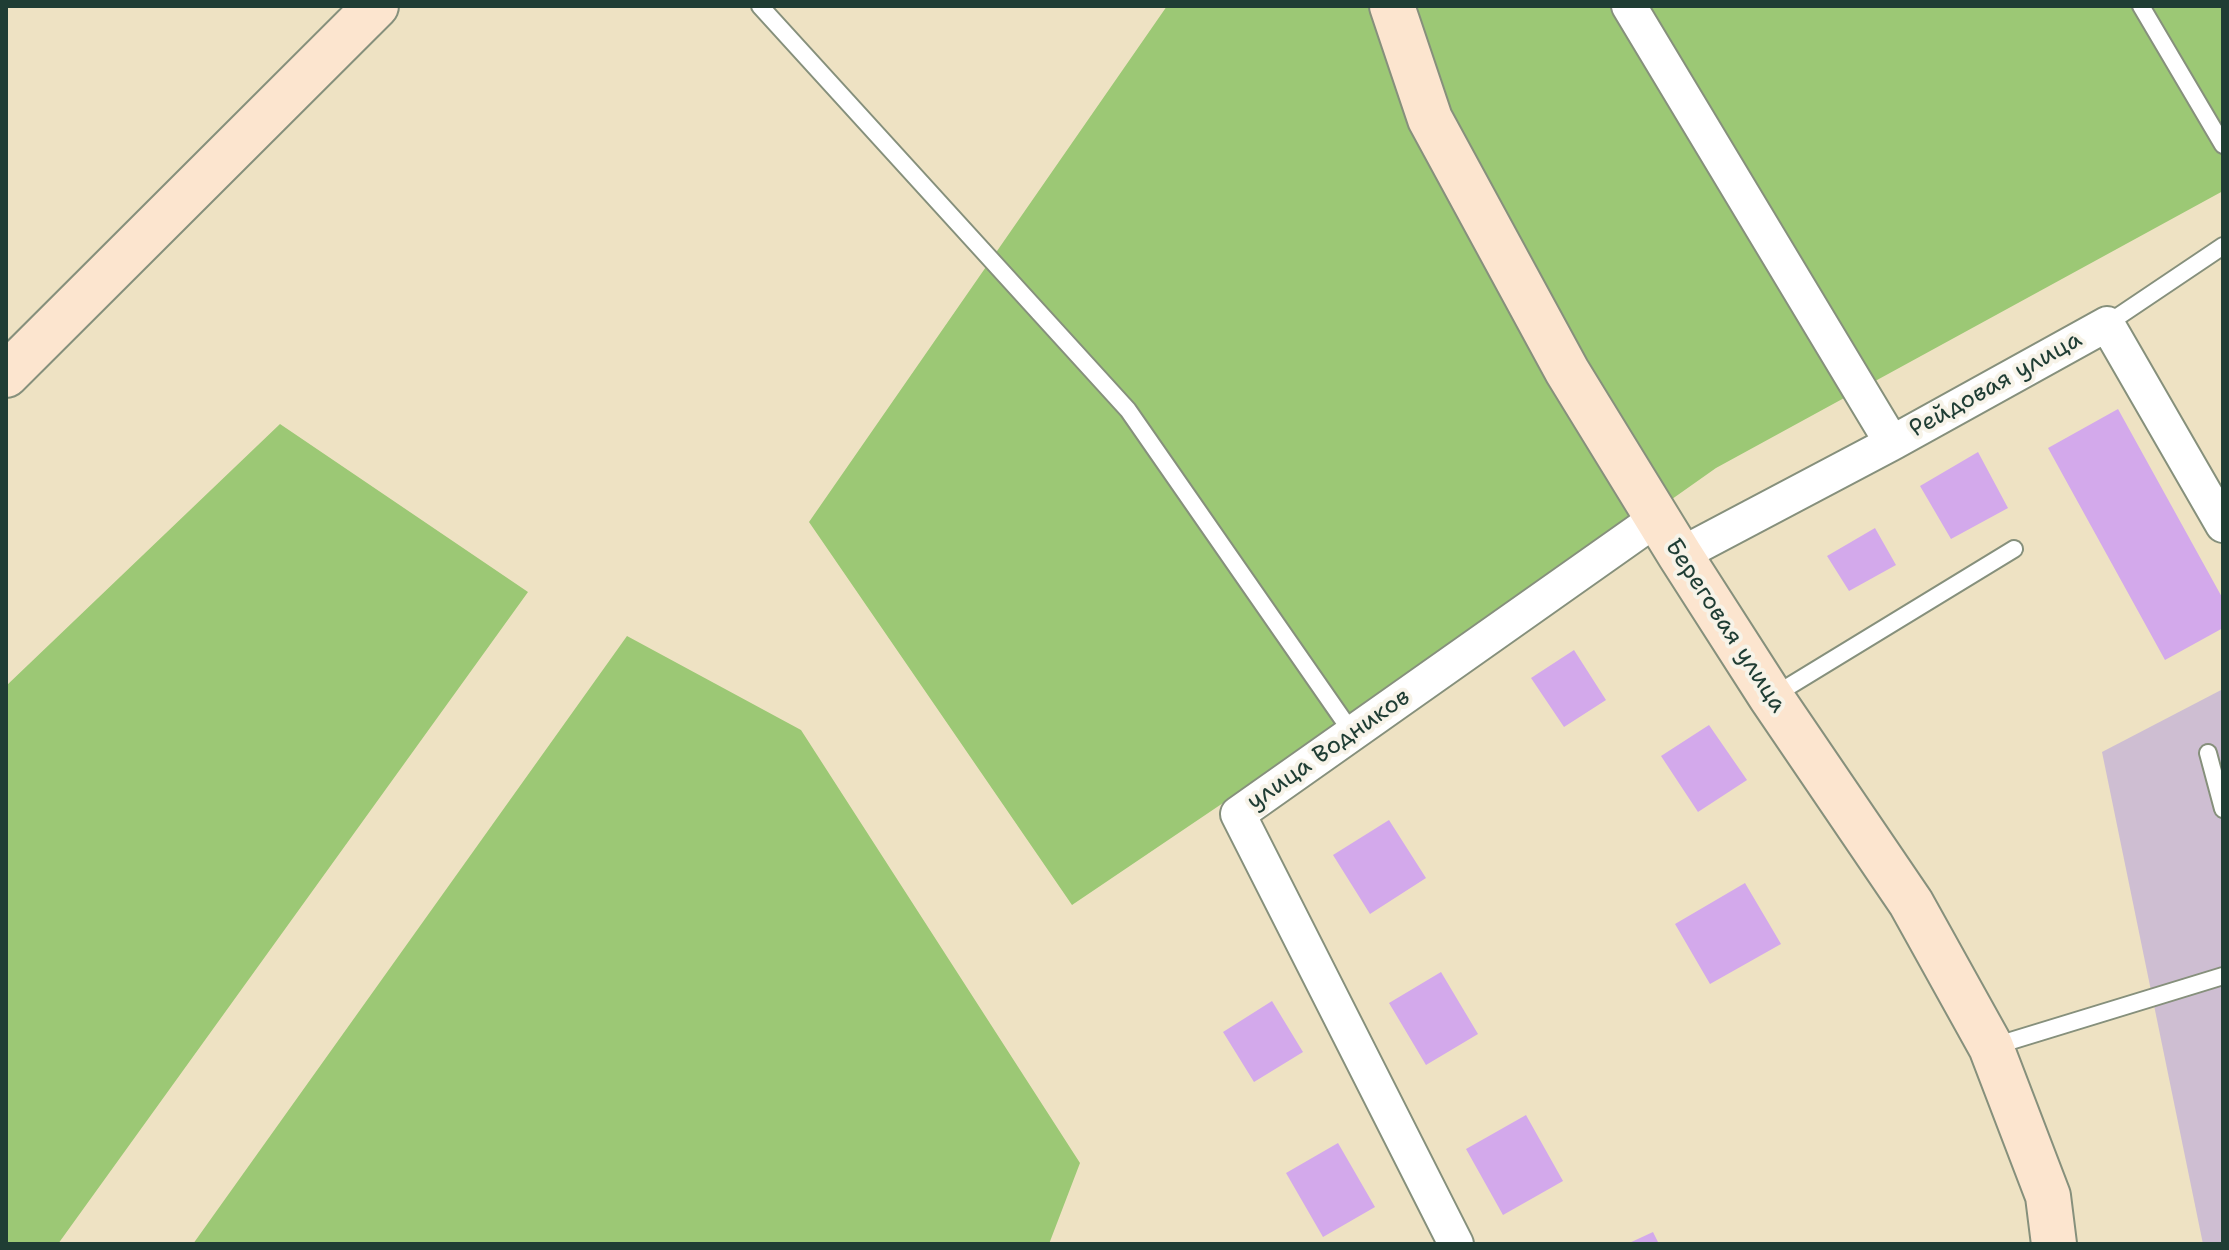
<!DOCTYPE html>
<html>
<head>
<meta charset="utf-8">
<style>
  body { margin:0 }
  #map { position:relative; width:2229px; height:1250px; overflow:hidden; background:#eee2c3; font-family:"Shantell Sans",sans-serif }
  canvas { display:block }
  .frame { position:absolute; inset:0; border:8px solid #1f3d34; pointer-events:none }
</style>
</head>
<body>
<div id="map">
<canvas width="2229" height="1250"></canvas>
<div class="frame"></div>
</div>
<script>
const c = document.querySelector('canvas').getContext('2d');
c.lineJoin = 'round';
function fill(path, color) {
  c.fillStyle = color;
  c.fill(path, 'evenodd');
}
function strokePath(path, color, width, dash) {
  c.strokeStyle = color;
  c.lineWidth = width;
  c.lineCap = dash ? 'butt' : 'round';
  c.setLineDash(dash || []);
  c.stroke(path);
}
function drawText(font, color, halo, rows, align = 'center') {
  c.font = font + ' "Shantell Sans",sans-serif';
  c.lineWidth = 8;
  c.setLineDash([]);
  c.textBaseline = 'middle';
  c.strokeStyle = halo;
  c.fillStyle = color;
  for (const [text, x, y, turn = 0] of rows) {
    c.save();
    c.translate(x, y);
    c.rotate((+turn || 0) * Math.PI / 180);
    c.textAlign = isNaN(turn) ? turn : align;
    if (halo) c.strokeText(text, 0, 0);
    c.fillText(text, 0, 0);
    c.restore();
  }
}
fill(new Path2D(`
  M2223,689V1244H2203L2102,752Z`), '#cebed2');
fill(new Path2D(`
  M1167,6H2223V191L1716,468L1648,516L1072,905L809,522Z
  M280,424L528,592L58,1244H6V686Z
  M627,636L801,730L1080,1163L1049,1244H193Z`), '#9cc875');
fill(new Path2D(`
  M2118,409L2223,599V628L2165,660L2048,448Z
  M1978,452L2008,508L1951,539L1920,486Z
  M1875,528L1896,565L1849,591L1827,556Z
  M1574,650L1606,700L1564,727L1531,678Z
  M1709,725L1747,780L1698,812L1661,756Z
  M1389,820L1426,878L1370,914L1333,855Z
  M1745,883L1781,944L1710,984L1675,924Z
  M1441,972L1478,1034L1426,1065L1389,1003Z
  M1272,1001L1303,1052L1254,1082L1223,1032Z
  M1526,1115L1563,1181L1503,1215L1466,1149Z
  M1338,1143L1375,1207L1323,1237L1286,1173Z
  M1653,1232L1659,1244H1627Z`), '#d3a9eb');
const lane = new Path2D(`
  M760,6L1128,410L1353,734
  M2141,6L2223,145
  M2107,324L2223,246
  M1773,696L2014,549
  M2208,753L2223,809
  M1991,1047L2223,976`);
const street = new Path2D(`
  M1629,6L1892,443
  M1680,555L1892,443L2107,324L2223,525
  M1456,1244L1238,814L1656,519`);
const secondary = new Path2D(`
  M1392,6L1430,119L1567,371L1680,555L1771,697L1911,903L1991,1047L2048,1196L2054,1244
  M6,375L376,6`);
strokePath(lane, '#86907c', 20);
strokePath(street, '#86907c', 38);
strokePath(secondary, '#86907c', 48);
strokePath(lane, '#fff', 16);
strokePath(street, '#fff', 34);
strokePath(secondary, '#fce5cf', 44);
drawText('24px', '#1f3d34', '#f7f3e8', [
  ["Рейдовая улица",1996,385,-29],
  ["Береговая улица",1725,626,57],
  ["улица Водников",1329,750,-35]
]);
</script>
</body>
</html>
